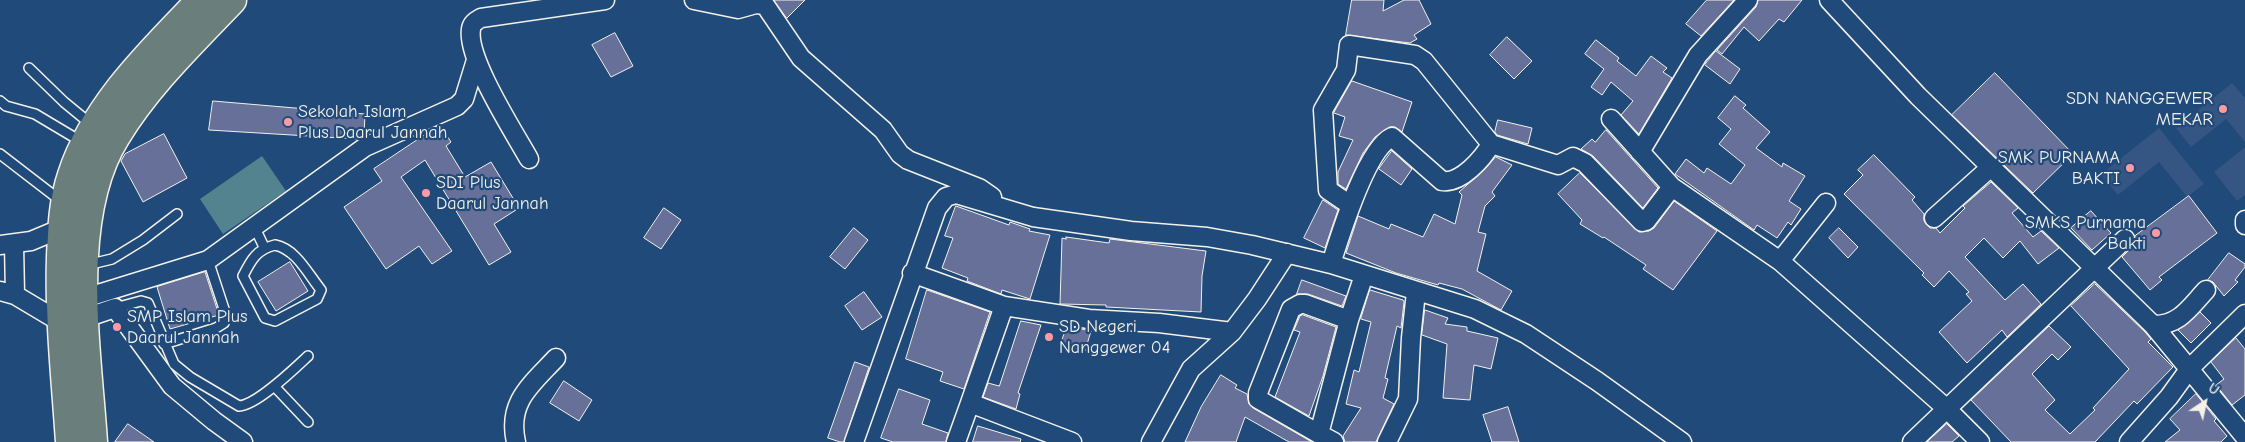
<!DOCTYPE html>
<html>
<head>
<meta charset="utf-8">
<style>
  body { margin:0 }
  #map { position:relative; width:2245px; height:442px; overflow:hidden; background:#1f4a7a; font-family:"Comic Neue",sans-serif }
  canvas { display:block }
  .north { position:absolute; left:2180px; top:377px; width:50px; height:50px; -webkit-text-stroke:4px #1f4a7a; paint-order:stroke; rotate:34deg; font-size:14px; font-weight:700; line-height:20px; text-align:center; color:#f4f1e8 }
  .north::after { content:''; display:block; margin:auto; width:18px; height:22px; background:#f4f1e8; clip-path:polygon(50% 0,100% 100%,50% 72%,0 100%) }
</style>
</head>
<body>
<div id="map">
<canvas width="2245" height="442"></canvas>
<div class="north">U</div>
</div>
<script>
const c = document.querySelector('canvas').getContext('2d');
c.lineJoin = 'round';
function fill(path, color) {
  c.fillStyle = color;
  c.fill(path, 'evenodd');
}
function strokePath(path, color, width, dash) {
  c.strokeStyle = color;
  c.lineWidth = width;
  c.lineCap = dash ? 'butt' : 'round';
  c.setLineDash(dash || []);
  c.stroke(path);
}
function drawText(font, color, halo, rows, align = 'center') {
  c.font = font + ' "Comic Neue",sans-serif';
  c.lineWidth = 4.5;
  c.setLineDash([]);
  c.textBaseline = 'middle';
  c.strokeStyle = halo;
  c.fillStyle = color;
  for (const [text, x, y, turn = 0] of rows) {
    c.save();
    c.translate(x, y);
    c.rotate((+turn || 0) * Math.PI / 180);
    c.textAlign = isNaN(turn) ? turn : align;
    if (halo) c.strokeText(text, 0, 0);
    c.fillText(text, 0, 0);
    c.restore();
  }
}
fill(new Path2D(`
  M2232,83L2245,98V142L2226,119L2191,147L2176,128Z
  M2159,128L2204,184L2187,197L2159,162L2118,195L2101,174Z
  M2245,147V195L2237,201L2214,172Z`), '#355583');
fill(new Path2D(`
  M262,156L286,191L223,234L200,199Z`), '#52838e');
const building = new Path2D(`
  M774,0H805L787,18Z
  M1352,0H1384L1383,11L1404,0H1419L1431,24L1414,35L1417,39L1410,43L1346,35Z
  M1707,0H1734L1701,36L1686,24Z
  M1758,0H1802L1784,22L1779,19L1759,41L1744,27L1722,54L1717,50L1756,7Z
  M615,33L633,66L611,77L592,45Z
  M1507,37L1532,61L1514,79L1490,55Z
  M1596,40L1619,58L1617,61L1636,76L1651,56L1667,68L1663,72L1672,78L1639,134L1621,115L1633,101L1611,82L1602,95L1591,87L1604,69L1585,54Z
  M1716,51L1740,69L1730,84L1705,65Z
  M1995,73L2073,154L2033,193L1952,115Z
  M1352,81L1412,102L1402,132L1395,127H1390L1375,137L1363,153L1346,189L1338,184V172L1353,140L1339,136L1345,117L1334,113Z
  M1735,96L1746,105L1743,108L1770,132L1756,148L1782,167L1783,163L1805,176L1789,201L1801,209L1791,225L1788,222L1777,238L1757,225L1754,230L1675,174L1686,159L1704,173L1707,168L1731,184L1745,165L1719,144L1731,129L1718,118Z
  M213,101L365,114L364,136L358,139L209,130Z
  M1498,120L1532,128L1528,144L1497,135L1495,132Z
  M440,125L451,142L446,146L465,177L491,162L519,208L494,224L511,252L489,265L425,160L401,177L452,251L432,264L419,246L386,269L344,207L382,181L374,169Z
  M1606,130L1658,188L1643,208L1593,156L1581,149L1592,139L1595,142Z
  M164,134L187,178L143,202L121,161L125,154Z
  M1392,151L1412,169L1401,185L1379,169Z
  M1874,155L1915,197L1912,200L1924,214V221L1930,228H1936L1940,233L1965,208L1963,206L1991,182L2018,208L2012,213L2033,237L2041,231L2059,248L2038,264L2020,241L2003,258L1984,238L1965,257L2005,300L2023,284L2041,304L2007,337L2002,330L1967,363L1939,332L1972,301L1966,294L1969,292L1949,271L1934,287L1922,275L1924,273L1844,194L1863,175L1858,170Z
  M1496,157L1512,165L1492,192L1495,196L1485,206L1478,232L1486,234L1477,271L1512,291L1501,310L1462,289L1439,283L1438,285L1396,273L1346,253L1358,216L1389,229L1391,224L1423,237L1434,214L1455,224L1462,195L1459,192L1484,170Z
  M1580,173L1639,232L1649,231L1654,228L1674,201L1717,231L1673,290L1643,269L1646,265L1604,237L1603,238L1580,224L1582,220L1558,194Z
  M2189,196L2217,233L2159,277L2162,280L2150,290L2122,257L2133,246L2135,236Z
  M1323,200L1338,210L1325,248L1304,238Z
  M956,206L1009,225L1010,222L1030,229L1029,231L1050,235L1030,299L1002,290L1001,294L967,281L968,278L942,268L953,238L945,236Z
  M664,208L681,220L661,249L644,238Z
  M2091,211L2111,233L2092,250L2071,228Z
  M854,228L868,240L845,269L830,257Z
  M1839,228L1858,247L1848,258L1829,238Z
  M1066,237L1109,243L1110,239L1206,251L1202,276L1201,312L1106,307V305L1060,304L1062,238L1066,239Z
  M2229,253L2245,264V267L2235,280L2238,282L2224,296L2213,282L2208,280Z
  M290,262L308,291L276,311L258,282Z
  M205,272L219,315L170,329L157,287Z
  M1302,280L1346,296L1342,306L1308,294H1297Z
  M2095,284L2145,332L2151,339L2148,342L2173,367L2137,404L2134,401L2095,442H2011L1971,400L2049,326L2071,347L2058,360L2052,354L2032,374L2055,400L2045,410L2070,434L2095,410L2093,408L2129,369L2071,306Z
  M927,290L990,312L964,389L940,381L943,372L906,359Z
  M1370,290L1403,300L1404,302L1401,328L1397,326L1385,378L1388,379L1383,398L1394,404L1376,442H1345L1343,436L1361,408L1346,404L1354,370L1359,372L1371,322L1361,319Z
  M864,292L882,317L862,330L845,306Z
  M1425,310L1448,318L1445,324L1467,327V331L1498,338L1491,369L1474,365L1470,400L1443,398L1447,344L1422,335Z
  M2200,312L2211,323L2191,343L2178,330Z
  M1303,315L1336,327L1323,376L1309,416L1275,397L1300,332L1294,330L1300,316Z
  M1021,321L1041,325L1018,393L1020,394L1016,409L983,397L988,383L999,386Z
  M1067,326L1091,331L1085,351L1061,344Z
  M2236,338L2245,349V395L2232,405L2216,385L2224,379L2211,362Z
  M855,362L869,367L844,442H840L828,438Z
  M1221,375L1237,385L1235,388L1247,394L1249,404L1253,408L1312,442H1289L1245,417L1236,442H1185L1201,407Z
  M564,381L592,400L579,421L550,403Z
  M899,389L930,400L922,424L948,433L946,442H893L881,438Z
  M2196,394L2216,419L2214,421L2227,436L2221,442H2165L2180,430L2170,419Z
  M1508,407L1519,442H1492L1483,415Z
  M128,424L154,442H115Z
  M1947,424L1959,436L1952,442H1927Z
  M978,426L1021,439L1020,442H973Z`);
fill(building, '#677099');
strokePath(building, '#f4f1e8', 1);
const lane = new Path2D(`
  M29,68L64,102L92,125
  M0,101L6,106L35,114L82,142
  M0,154L61,201
  M255,228L264,247
  M275,245C296,249 308,274 321,290L317,299L275,321L265,318L243,276C251,260 257,249 275,245Z
  M87,265L112,259L143,240L177,214
  M115,308L141,301L148,303L174,364L190,377L239,406C257,405 294,369 308,356
  M164,344L216,328L224,323L226,315L208,260
  M274,386L308,422`);
const street = new Path2D(`
  M694,0L738,9L756,4L765,5L801,58L883,130L900,154L908,160L979,188L992,197
  M1829,0L1918,96L2153,325L2245,437
  M1611,119L1672,187L1780,261L1947,409L1980,442
  M1640,152L1698,55L1748,0
  M529,159C514,132 466,58 471,29C472,23 476,21 481,18L605,0
  M1350,205L1328,190L1323,110L1346,70L1349,45L1415,55L1424,61L1491,144
  M1934,218L1991,167
  M2245,220V225
  M14,244L15,295
  M0,245L31,241L62,228
  M1780,261L1826,203
  M1331,264C1340,236 1366,149 1392,137L1442,181C1461,184 1483,158 1491,144L1558,165L1573,157L1585,163L1642,222L1644,219L1646,221L1672,187
  M912,273L1004,306L1089,319L1159,323L1232,332
  M0,291L15,295L62,323
  M85,298L208,260L365,147L457,106L464,99L476,60
  M1004,306L970,403L1072,442
  M85,318L115,308L172,386L214,421L243,442
  M1349,320L1305,304H1300L1291,309L1258,393V399L1319,434L1349,320L1364,275
  M2153,325C2179,326 2190,307 2206,290
  M1319,434L1334,442
  M516,442C507,402 531,385 556,358
  M854,442L937,208L946,197L956,194L1033,217L1131,231L1207,237L1252,245L1331,264L1475,309L1526,334L1597,381L1682,442
  M956,442L970,403
  M1151,442L1191,369L1232,332L1257,299L1287,253
  M1387,442L1408,399L1411,338L1416,292
  M1912,442L2125,239
  M2129,442L2169,397L2190,368L2245,314`);
const primary = new Path2D(`
  M70,442C66,381 59,319 61,257C62,230 63,201 72,175C95,105 151,52 201,0
  M93,442C87,350 65,217 116,136C147,85 191,43 232,0`);
strokePath(lane, '#f4f1e8', 12);
strokePath(street, '#f4f1e8', 21);
strokePath(primary, '#f4f1e8', 31);
strokePath(lane, '#1f4a7a', 9);
strokePath(street, '#1f4a7a', 18);
strokePath(primary, '#6a7f7c', 28);
for (const [x, y, r, color] of [
  [2223,109,5,"#ff9aa2"],
  [288,122,5,"#ff9aa2"],
  [2130,168,5,"#ff9aa2"],
  [426,193,5,"#ff9aa2"],
  [2156,233,5,"#ff9aa2"],
  [117,327,5,"#ff9aa2"],
  [1049,337,5,"#ff9aa2"]
]) {
  const dot = new Path2D();
  dot.arc(x, y, r, 0, 2 * Math.PI);
  c.fillStyle = color;
  c.fill(dot);
  strokePath(dot, '#1f4a7a', 2);
}
drawText('18px', '#f4f1e8', '#1f4a7a', [
  ["SDN NANGGEWER",2213,99,"right"],
  ["MEKAR",2213,120,"right"],
  ["Sekolah Islam",298,112],
  ["Plus Daarul Jannah",298,133],
  ["SMK PURNAMA",2120,158,"right"],
  ["BAKTI",2120,179,"right"],
  ["SDI Plus",436,183],
  ["Daarul Jannah",436,204],
  ["SMKS Purnama",2146,223,"right"],
  ["Bakti",2146,244,"right"],
  ["SMP Islam Plus",127,317],
  ["Daarul Jannah",127,338],
  ["SD Negeri",1059,327],
  ["Nanggewer 04",1059,348]
], 'left');
</script>
</body>
</html>
